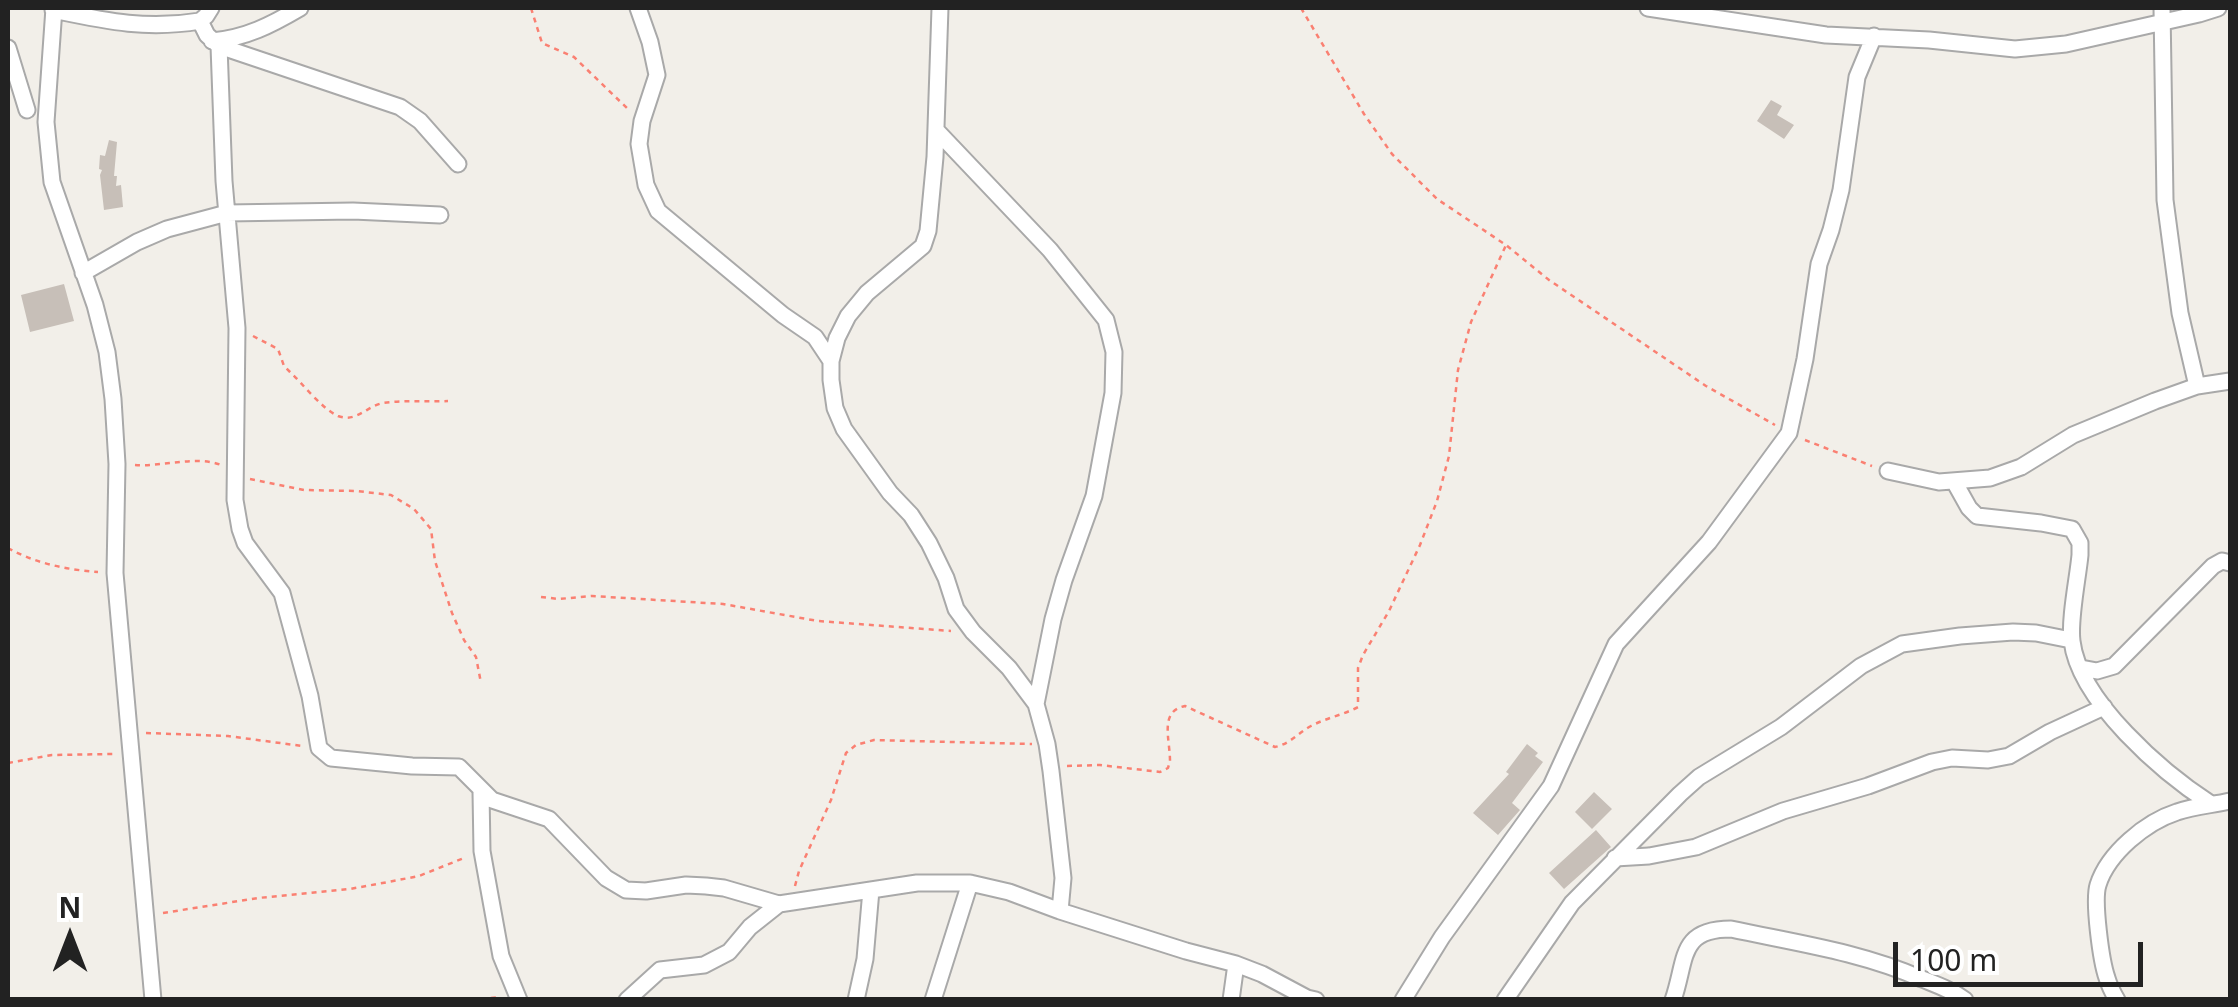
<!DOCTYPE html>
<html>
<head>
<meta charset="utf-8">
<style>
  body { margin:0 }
  #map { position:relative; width:2238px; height:1007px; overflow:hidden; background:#f2efe9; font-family:"Noto Sans",sans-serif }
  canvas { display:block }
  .frame { position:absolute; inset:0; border:10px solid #222; pointer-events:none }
  .north { position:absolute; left:20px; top:887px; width:100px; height:100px; -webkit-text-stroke:8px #fff; paint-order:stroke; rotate:0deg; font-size:28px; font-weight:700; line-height:40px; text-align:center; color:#222 }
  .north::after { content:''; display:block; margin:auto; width:35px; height:45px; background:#222; clip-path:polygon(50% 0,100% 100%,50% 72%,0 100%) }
  .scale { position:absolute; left:1893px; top:942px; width:250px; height:45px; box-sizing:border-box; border:5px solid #222; border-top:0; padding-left:12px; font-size:30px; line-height:35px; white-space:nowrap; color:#222; -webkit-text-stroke:8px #fff; paint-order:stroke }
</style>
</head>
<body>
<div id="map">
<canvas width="2238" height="1007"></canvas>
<div class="frame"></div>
<div class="north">N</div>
<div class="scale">100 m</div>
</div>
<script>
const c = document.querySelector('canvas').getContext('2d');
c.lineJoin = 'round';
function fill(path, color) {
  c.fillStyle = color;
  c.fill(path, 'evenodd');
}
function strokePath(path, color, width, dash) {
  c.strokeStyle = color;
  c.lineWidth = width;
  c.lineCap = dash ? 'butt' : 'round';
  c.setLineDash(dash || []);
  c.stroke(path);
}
fill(new Path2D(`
  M1771,100L1782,106L1777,115L1794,125L1784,139L1757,121Z
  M109,140L117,142L114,176H117L116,186L121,185L123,207L104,210L100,175L102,170L99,169L100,155L105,156Z
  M64,284L74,321L30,332L21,295Z
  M1527,744L1538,753L1535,756L1543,762L1512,803L1520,810L1498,835L1473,813L1509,774L1506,772Z
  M1594,792L1612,809L1592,829L1575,812Z
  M1596,830L1611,847L1564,889L1549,873Z`), '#c7bfb8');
const street = new Path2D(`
  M54,8L46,122L52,182L95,305L107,352L113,399L117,464L115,573L153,1000
  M638,8L650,42L657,75L642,121L639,144L646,185L658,211L783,315L815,337L831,361V380L835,408L844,429L890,493L911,515L929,543L946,578L956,609L973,632L1009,668L1036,704L1047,744L1051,771L1063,878L1060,911
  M1648,8L1826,35L1929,40L2015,49L2066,44L2199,14L2218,8
  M2162,8L2165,200L2180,313L2197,386
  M53,10C106,21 146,30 200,21L206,16L211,8
  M200,21L207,35L219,46L400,107L420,121L458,164
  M212,41C246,38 271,25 300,8
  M219,46L224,181L237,328L235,500L240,529L245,543L282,593L310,696L319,748L331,758L412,766L459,767L492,800L549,819L606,878L626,890L646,891L686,885L706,886L724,888L779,904
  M8,48L27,110
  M936,130L1050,250L1106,320L1114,352L1113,393L1094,496L1064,580L1053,619L1036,704
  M83,273L137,242L167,229L227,213L353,211L440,215
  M831,361L837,338L848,316L867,293L923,246L928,231L935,157L940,8
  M1888,471L1939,482L1990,478L2021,467L2073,435L2155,401L2197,386L2230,381
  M1955,483L1969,508L1977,516L2041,523L2072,529L2080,543V555C2078,577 2069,620 2072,641C2079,701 2163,773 2211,804
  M2081,668L2097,671L2114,666L2213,566L2222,561L2230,563
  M481,792L482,851L501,956L519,1000
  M1615,858L1649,856L1696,847L1783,811L1868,786L1932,762L1952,758L1988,760L2009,756L2050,732L2104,707
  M627,1000L660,970L704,965L729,952L750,927L779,904L917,883H970L1009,892L1060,911L1186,951L1236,964L1262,974L1307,998L1316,1000
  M856,1000L865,959L871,890
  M933,1000L970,883
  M1231,1000L1236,964
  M1403,1000L1442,937L1551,786L1616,644L1709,542L1789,433L1805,359L1819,264L1831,230L1841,190L1857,77L1874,36
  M1505,1000L1572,903L1680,794L1699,777L1781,727L1861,666L1902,644L1960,636L2013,632L2036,633L2071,640
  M1673,1000C1687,960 1678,929 1731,929C1796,943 1861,952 1922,979C1937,985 1952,990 1965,1000
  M2117,1000C2113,993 2109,985 2107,978C2101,961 2093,901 2098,885C2108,853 2146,822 2177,812C2194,806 2213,805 2230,801`);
strokePath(street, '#a9a9a9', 19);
strokePath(new Path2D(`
  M531,8L542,43L574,57L629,110
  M1301,8L1364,114L1392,154L1437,199L1506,245L1549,280L1706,386L1775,425
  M253,336L278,349L284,366L290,372C303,384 322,409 338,416C356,423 367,406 383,403C404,400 426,402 448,401
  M1805,440L1872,466
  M135,465C163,467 195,455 221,465
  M250,479L304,490L357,491L391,495L414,509L431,529L435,561L452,613L464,640L476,657L481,683
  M8,548C34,563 68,570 98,572
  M541,597L559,599L592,596L723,604L818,621L951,631
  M146,733L228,736L302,746
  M8,763L52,755L113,754
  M1067,766L1100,765L1160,772L1168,768L1170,761C1170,739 1159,711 1185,706L1275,747C1290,744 1298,733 1311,726C1326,718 1343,715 1358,707V668L1363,655L1389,611L1420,545L1437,501L1449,456L1458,370L1471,322L1506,245
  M795,886L799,871L831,800L846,753L856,745L874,740L1032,744
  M163,913L258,898L350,889L388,882L419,876L464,858
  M471,1000L500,997`), '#fa8072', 2.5, [5, 5]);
strokePath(street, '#fff', 15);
</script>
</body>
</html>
